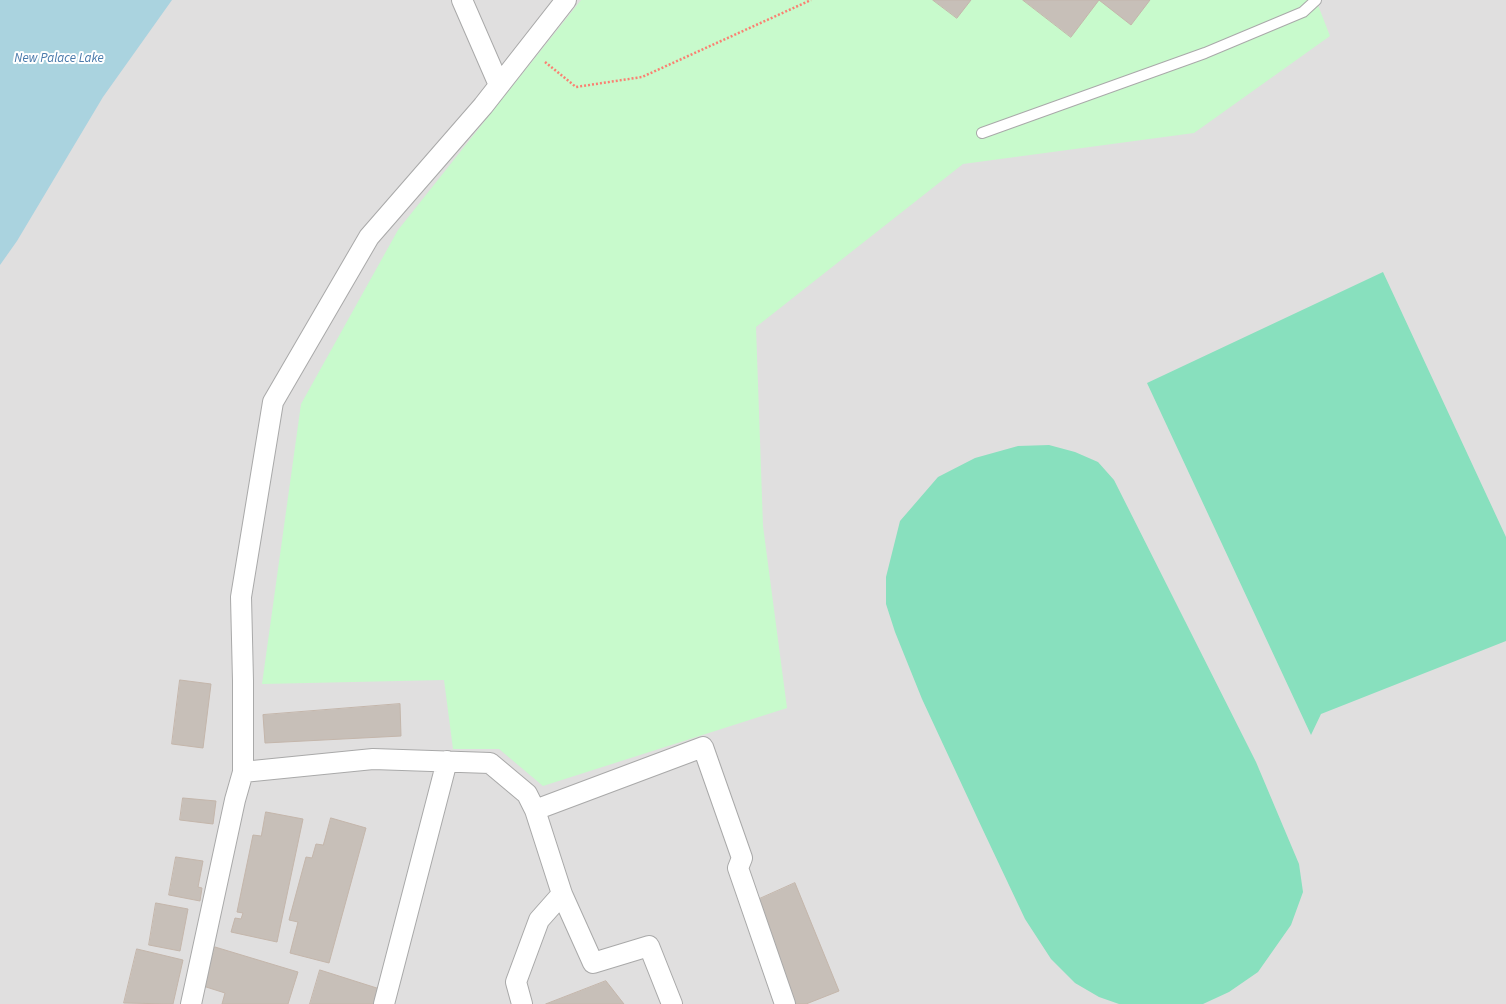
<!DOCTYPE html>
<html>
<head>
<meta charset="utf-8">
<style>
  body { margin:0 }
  canvas { display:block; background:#f2efe9 }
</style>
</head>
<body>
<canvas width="1506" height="1004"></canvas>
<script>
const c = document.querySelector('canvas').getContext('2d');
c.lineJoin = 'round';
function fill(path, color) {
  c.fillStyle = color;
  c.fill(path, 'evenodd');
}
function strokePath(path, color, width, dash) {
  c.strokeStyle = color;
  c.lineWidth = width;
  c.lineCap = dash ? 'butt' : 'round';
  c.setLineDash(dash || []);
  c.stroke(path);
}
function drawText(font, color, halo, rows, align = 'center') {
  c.font = font + ' "Source Sans 3",sans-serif';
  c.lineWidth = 4;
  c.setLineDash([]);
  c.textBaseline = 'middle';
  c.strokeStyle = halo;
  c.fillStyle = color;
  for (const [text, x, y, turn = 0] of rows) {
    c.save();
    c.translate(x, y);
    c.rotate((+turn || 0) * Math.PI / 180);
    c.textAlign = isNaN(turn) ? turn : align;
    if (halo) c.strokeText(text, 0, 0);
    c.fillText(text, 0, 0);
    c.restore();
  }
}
fill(new Path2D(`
  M0,0H1506V1004H0Z`), '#e0dfdf');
fill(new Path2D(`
  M581,0H1316L1330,36L1194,133L963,164L756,327L763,526L787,708L543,786L499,749H453L444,680L262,684L301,404L398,230Z`), '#c8facc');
fill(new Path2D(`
  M1383,272L1506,537V641L1321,714L1311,735L1147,383Z
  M1049,445L1075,452L1098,462L1114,480L1256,762L1299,864L1303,892L1291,925L1258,972L1229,992L1203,1004H1119L1099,997L1075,983L1051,959L1025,919L982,828L922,699L895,632L886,604V577L900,521L938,477L975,458L1018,446Z`), '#88e0be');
fill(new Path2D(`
  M0,0H172L103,97L17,241L0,265Z`), '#aad3df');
const building = new Path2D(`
  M933,0H971L957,18Z
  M1023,0H1150L1131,25L1099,0L1071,37Z
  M180,680L211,684L203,748L172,744Z
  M400,704L401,736L265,743L263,715Z
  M183,798L216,801L213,824L180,820Z
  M266,812L303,819L277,942L231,932L235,918L241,919L243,913L237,912L253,835L261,836Z
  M331,818L366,828L329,963L290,953L298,922L289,920L306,857L312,858L316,844L323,845Z
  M176,857L203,861L198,887L202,888L200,901L169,895Z
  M795,883L839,991L806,1004H794L755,901Z
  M156,903L188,909L180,951L149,945Z
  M215,947L298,972L288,1004H222L225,993L203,986Z
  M137,949L183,960L173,1004L124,1003Z
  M320,970L383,990L378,1004H310Z
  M606,981L624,1004H546Z`);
fill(building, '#c7bfb8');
strokePath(building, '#c4b6ab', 1);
const service = new Path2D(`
  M982,133L1205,53L1303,12L1316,0`);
const minor = new Path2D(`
  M462,0L499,85
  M243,772V681L241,597L273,402L369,237L483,106L566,0
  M535,810L703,747L742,858L738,868L785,1004
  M191,1004L235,800L243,772L373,759L490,763L527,794L535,810L562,894L593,963L649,946L672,1004
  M384,1004L447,761
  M522,1004L516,982L539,920L562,894`);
strokePath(service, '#a9a9a9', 12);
strokePath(minor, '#a9a9a9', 22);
strokePath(new Path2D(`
  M545,62L576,87L642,77L811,0`), '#fa8072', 2.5, [2, 2]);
strokePath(service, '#fff', 10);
strokePath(minor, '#fff', 20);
drawText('italic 13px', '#4a7aab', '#fff', [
  ["New Palace Lake",59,59]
]);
</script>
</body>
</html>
